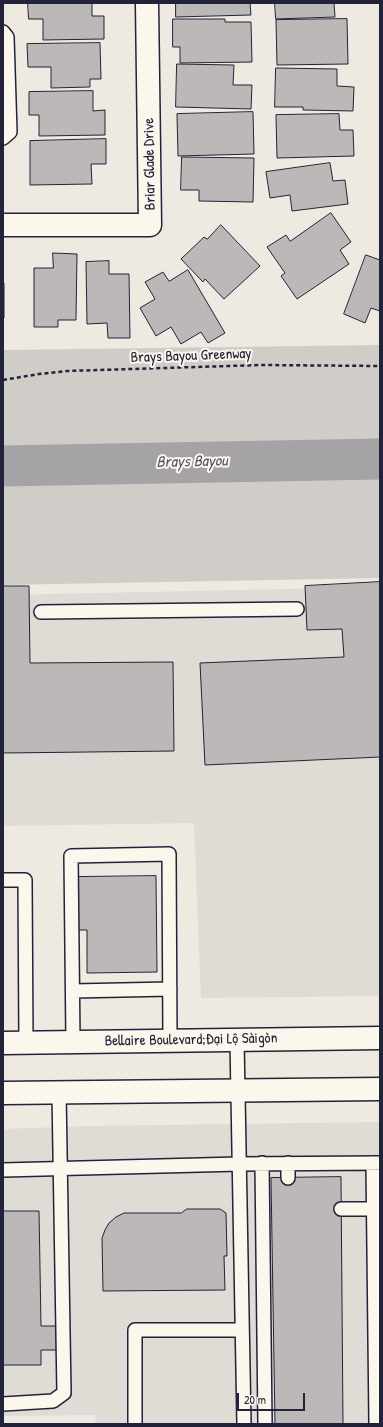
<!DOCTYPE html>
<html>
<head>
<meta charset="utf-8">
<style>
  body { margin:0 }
  #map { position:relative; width:383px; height:1427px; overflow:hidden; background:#eeeae2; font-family:"Patrick Hand",sans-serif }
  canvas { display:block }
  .frame { position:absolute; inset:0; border:4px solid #22223b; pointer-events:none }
  .scale { position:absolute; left:237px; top:1393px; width:68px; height:18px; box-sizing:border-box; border:2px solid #22223b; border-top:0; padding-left:5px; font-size:12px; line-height:14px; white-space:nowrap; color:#22223b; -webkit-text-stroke:3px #fbf7ec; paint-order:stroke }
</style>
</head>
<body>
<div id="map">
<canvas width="383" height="1427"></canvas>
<div class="frame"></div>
<div class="scale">20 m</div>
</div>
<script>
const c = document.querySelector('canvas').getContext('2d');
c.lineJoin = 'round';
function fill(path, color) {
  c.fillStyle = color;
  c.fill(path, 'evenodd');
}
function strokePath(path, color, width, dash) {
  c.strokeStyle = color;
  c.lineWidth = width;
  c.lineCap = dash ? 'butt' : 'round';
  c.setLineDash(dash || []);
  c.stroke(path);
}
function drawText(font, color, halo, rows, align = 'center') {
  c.font = font + ' "Patrick Hand",sans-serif';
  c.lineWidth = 4;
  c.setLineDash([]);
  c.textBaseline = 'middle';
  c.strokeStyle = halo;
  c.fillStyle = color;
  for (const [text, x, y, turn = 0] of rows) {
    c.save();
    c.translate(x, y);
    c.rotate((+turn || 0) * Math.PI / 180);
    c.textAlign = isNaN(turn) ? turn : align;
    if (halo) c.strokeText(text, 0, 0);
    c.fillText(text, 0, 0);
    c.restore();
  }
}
fill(new Path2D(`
  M380,587V996L201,998L194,823L3,826V595Z
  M380,1122V1424H96L95,1415L3,1416V1129L88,1126Z`), '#dfdbd5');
fill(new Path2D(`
  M380,345V578L3,585V350Z`), '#d0cdc9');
strokePath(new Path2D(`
  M3,466L380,459`), '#a6a3a7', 41);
const building = new Path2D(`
  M28,3H92V16H104V39L43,40V19H29Z
  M176,3H250L251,15L176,17Z
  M275,3H334L335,17L276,19Z
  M173,19H225V22H251L252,62L180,63V47H173Z
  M347,19L348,64L277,65L276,20Z
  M100,43L101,79H90V87L51,88V67H28L27,44Z
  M177,64L234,65L233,85H252L251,109L176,107Z
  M276,68L337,69V86L354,87L353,111L303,110V107H275Z
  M93,91V111L105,110V135L39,136V115H29V92Z
  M253,112L254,154L178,156L177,114Z
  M339,114L340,130H353L354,156L277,158L276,115Z
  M106,139V164H91L92,184L30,185V141Z
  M182,157L254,158L253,202L199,201V190H181Z
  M330,163L333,181L345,180L348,204L292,211L290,195L270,198L266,172Z
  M331,213L351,242L340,250L349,264L297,299L281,276L285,273L267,247L286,235L290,241Z
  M221,225L260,266L224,299L205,279L203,282L181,259L204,237L207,239Z
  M53,253L77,254L76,320H58V327H34V268H53Z
  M366,255L380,260V311L371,308L365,323L344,314Z
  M109,261V274H129L130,338H108L107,323L87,324L86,262Z
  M188,270L225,333L208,343L201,332L181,344L171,327L156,336L140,308L155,299L145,282L163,272L169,281Z
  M3,283H4V318H3Z
  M380,582V757L205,765L200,663L344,657L342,629L307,630L305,586Z
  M3,586H29L30,663L173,662L174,751L3,753Z
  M156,876L157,972L87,973V930H77L76,877Z
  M341,1177L343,1424H275L271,1178Z
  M187,1209H220L226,1213L227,1256H224L225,1290L103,1291L102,1238L105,1230L109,1223L116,1217L124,1213H181Z
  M3,1211H39L41,1326H59V1350H41V1365H3Z`);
fill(building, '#bcb8b8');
strokePath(building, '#22223b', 1);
const lane = new Path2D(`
  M3,32L7,37L10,132L3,138
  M41,612L297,609
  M3,880H25L26,1043
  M73,991L170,989
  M237,1040L244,1424
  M73,1042L71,856L169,854L170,1041
  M262,1163L265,1424
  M288,1163V1178
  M373,1163L376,1424
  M3,1170L239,1164L380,1163
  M341,1209H373
  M3,1404L53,1401L64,1393L59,1092
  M135,1424V1330H242`);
const street = new Path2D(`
  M3,225H150L147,3`);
const primary = new Path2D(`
  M3,1043L380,1038
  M3,1093L380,1089`);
strokePath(lane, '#22223b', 16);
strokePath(street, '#22223b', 25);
strokePath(primary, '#22223b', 25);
strokePath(new Path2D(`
  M3,380L39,374L67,371L261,365L380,366`), '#22223b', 2.5, [4, 3]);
strokePath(lane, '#fbf7ec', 13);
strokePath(street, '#fbf7ec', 22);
strokePath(primary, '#fbf7ec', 22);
drawText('15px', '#22223b', '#fbf7ec', [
  ["Briar Glade Drive",150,164,-91],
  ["Brays Bayou Greenway",191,356,-2],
  ["Bellaire Boulevard;Đại Lộ Sàigòn",191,1040,-1]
]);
drawText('italic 16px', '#575666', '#fbf7ec', [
  ["Brays Bayou",192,462,-1]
]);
</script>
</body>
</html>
